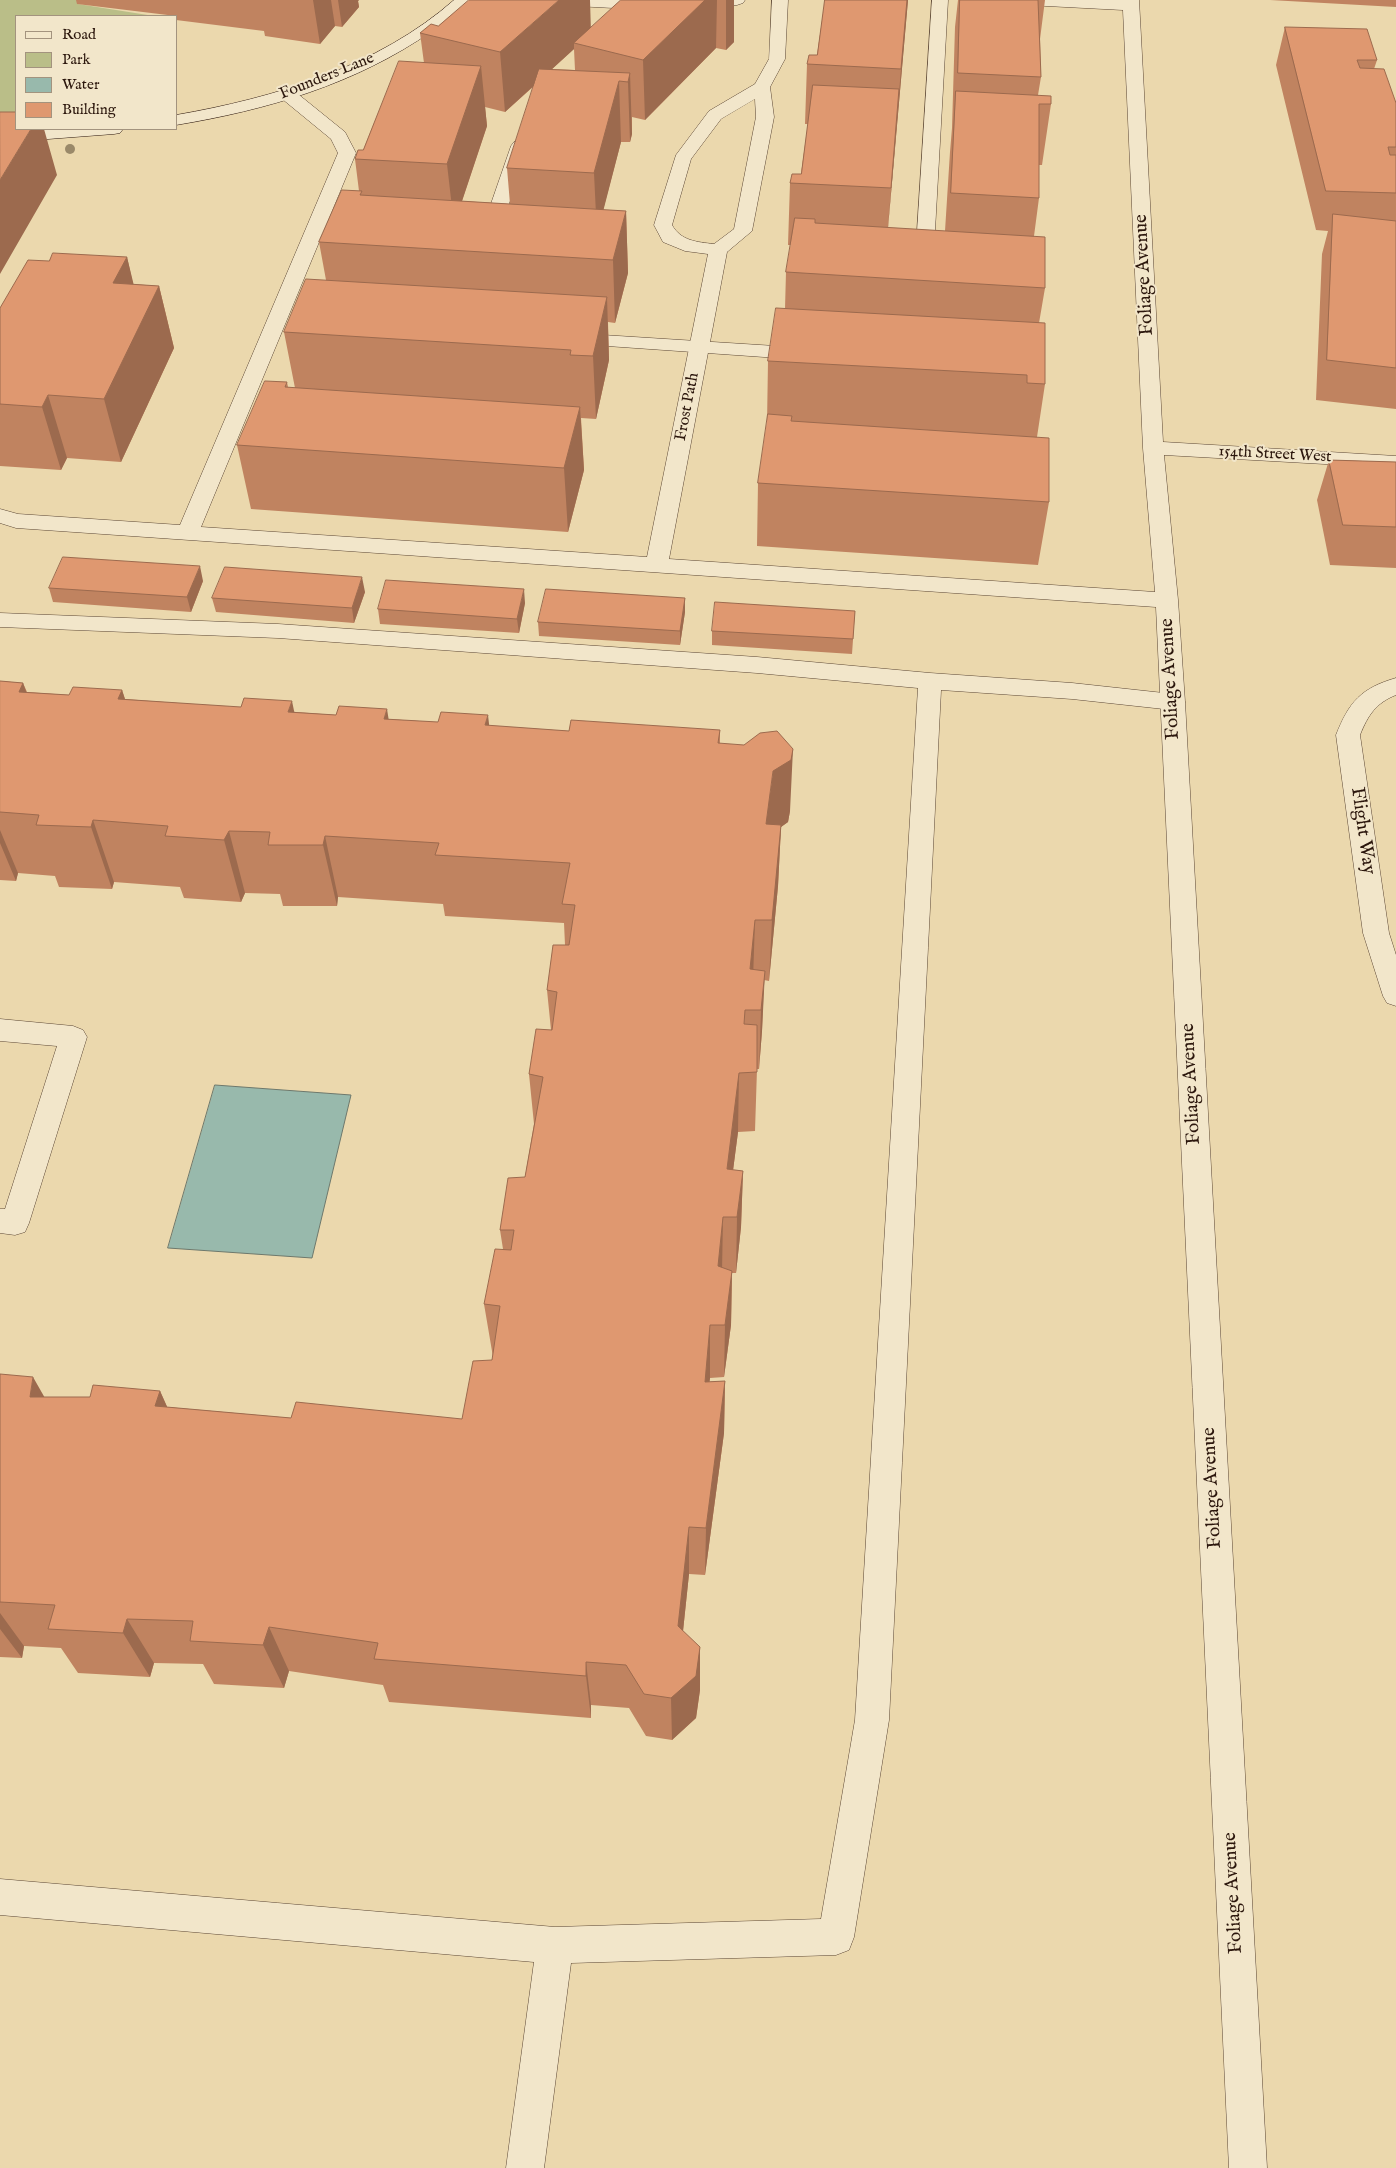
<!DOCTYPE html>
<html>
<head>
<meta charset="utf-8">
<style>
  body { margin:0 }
  #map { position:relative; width:1396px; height:2168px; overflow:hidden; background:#ebd8ad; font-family:"IM FELL English",serif }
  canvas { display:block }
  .legend { position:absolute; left:15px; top:15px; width:162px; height:115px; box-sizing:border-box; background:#f2e6ca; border:1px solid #a3937e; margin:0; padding:6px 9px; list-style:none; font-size:15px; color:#2c170d }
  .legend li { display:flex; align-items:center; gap:10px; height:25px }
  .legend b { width:25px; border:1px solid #a3937e }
</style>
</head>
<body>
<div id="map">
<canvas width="1396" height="2168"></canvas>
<ul class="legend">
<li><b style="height:6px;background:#f2e6ca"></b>Road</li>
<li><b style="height:14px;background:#babe88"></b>Park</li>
<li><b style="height:14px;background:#98b9ac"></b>Water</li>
<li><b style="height:14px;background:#df9870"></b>Building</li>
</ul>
</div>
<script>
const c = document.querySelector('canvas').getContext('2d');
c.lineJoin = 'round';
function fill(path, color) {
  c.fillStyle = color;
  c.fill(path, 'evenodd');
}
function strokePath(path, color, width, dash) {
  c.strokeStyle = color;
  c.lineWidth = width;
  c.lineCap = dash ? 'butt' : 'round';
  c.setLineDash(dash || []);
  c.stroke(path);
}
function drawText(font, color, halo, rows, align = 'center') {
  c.font = font + ' "IM FELL English",serif';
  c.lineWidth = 4;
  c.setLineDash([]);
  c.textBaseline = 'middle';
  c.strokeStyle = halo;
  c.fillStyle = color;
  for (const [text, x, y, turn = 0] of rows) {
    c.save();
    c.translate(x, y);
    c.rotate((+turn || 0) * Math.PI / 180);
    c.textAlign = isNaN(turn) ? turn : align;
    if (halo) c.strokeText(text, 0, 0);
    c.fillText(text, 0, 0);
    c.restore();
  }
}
fill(new Path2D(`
  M0,0H82L78,4L154,16H16V122H0Z`), '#babe88');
const water = new Path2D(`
  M215,1085L351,1095L312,1258L168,1248Z`);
fill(water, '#98b9ac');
strokePath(water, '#6d786c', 1);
const lane = new Path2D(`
  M932,0H948L934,248L932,252L925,254L918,252L916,248Z
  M520,141L526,142L529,146L503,221L500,225L494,227L488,225L485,221L511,146L514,142Z
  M571,333L807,348L814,350L817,354L814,358L807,360L564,343L561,339L564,335Z
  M0,613L278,624L757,657L930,673L1072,683L1173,694L1181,696L1185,702L1181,708L1173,710L1072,699L941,690L889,1720L854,1937L849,1950L836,1955L571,1963L544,2168H506L534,1962L0,1915V1879L555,1927L821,1919L855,1720L918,688L757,673L278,638L0,627Z
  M0,1019L73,1026L83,1030L87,1037L29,1223L25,1232L15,1235L0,1233V1209H5L57,1046L0,1041Z`);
const street = new Path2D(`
  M547,0H650L659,2L661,5L659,8L653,10L555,5L549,3Z
  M693,0H745L743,3L737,5L696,9L690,7L688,4Z
  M772,0H788L785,59L770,87L774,117L752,231L727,252L669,559L1155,592L1143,448L1123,10L1027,5L1021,3L1019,0H1139L1163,442L1396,456V468L1164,455L1178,600L1185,702L1267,2168H1229L1156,607L16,528L0,523V509L18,514L180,525L338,153L331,139L281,98L278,94L281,90H293L345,132L356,153L201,527L647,557L708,254L685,251L663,242L654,225L676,155L709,111L755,84L769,59ZM755,99L756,117L734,229L714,244C697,242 681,241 672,225L691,159L721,119Z
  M1396,678V695C1376,703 1368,715 1360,735L1389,933L1396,955V1006L1387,1003L1383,996L1363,933L1336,735C1349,702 1361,688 1396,678Z`);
const secondary = new Path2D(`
  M454,0H471C462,13 445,22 432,31C356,84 267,110 176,125V115C274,98 378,67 454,0Z
  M0,129H123L120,133L114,134L35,140L0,139Z`);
strokePath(lane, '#5c4735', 1);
strokePath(street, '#5c4735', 1);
strokePath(secondary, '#2c170d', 1);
fill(lane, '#f2e6ca');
fill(street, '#f2e6ca');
fill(secondary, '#f2e6ca');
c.fillStyle = '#9a8969';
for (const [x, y] of [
  [70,149]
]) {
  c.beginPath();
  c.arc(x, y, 5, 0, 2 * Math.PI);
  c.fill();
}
fill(new Path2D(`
  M76,0H359L358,1L359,7L342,27L335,26L320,44L265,36L264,31L176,20V16L77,4Z
  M621,0H734V42L726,50L716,48L645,120L632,117V134L630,142H621L603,210L626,211L628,273L615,323L608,322L609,360L596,419L581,418L584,470L568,532L251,509L237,445L287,382L288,387L295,388L284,332L326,280L319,242L359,191L355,159L363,150L424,63L420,33L438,26L591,28ZM574,49L575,70L552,69ZM534,86L507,168L510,204L462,201L487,126L485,107L505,112Z
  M825,0H908L888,228L945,231L950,152L952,128L955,27L958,0H1045L1040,39L1041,77L1038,95L1051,104L1042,165H1039V198L1034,236L1045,288L1039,323L1045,384L1037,437L1049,502L1038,565L757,546L758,483L767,424L768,361L785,309L786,272L791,245H788L790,183L801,174L808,124H805L807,64L817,55Z
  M1270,0H1396V7Z
  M1285,27L1377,60L1374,69L1396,103V409L1316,400L1322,254L1328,231L1316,230L1276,65Z
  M127,257L133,284L159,286L174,348L121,462L67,458L61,470L0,466V308L49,261Z
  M1329,460L1396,462V568L1330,565L1317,500Z
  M203,581L191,612L53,602L49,588Z
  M365,592L354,623L216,612L212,598Z
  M685,598V612L680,645L539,636L538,622Z
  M525,603L519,633L380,624L378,609Z
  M855,611L852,654L712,645V631Z
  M0,681L23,683L27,692L69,695L122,690L125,699L388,719L569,731L720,730V743L790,811L788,822L781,827L778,886L769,981L764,980L762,1031L759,1069H757L755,1131L738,1132L733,1170L743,1171L741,1227L736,1273H732L731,1325L724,1377L710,1378L709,1382L725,1381L724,1433L705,1575L689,1574L683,1631L700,1690L696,1718L672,1740L646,1736L629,1708L591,1705V1718L389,1702L383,1685L289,1671L284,1688L214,1684L203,1664L154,1663L150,1677L78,1673L61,1648L24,1646L22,1658L0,1657V1374L44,1397H90L160,1391L167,1407L291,1418L462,1419L492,1360L493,1357L484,1304L503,1249L500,1230L525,1177L534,1124L529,1074L551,1030L547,990L565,945L564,923L445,916L443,904L338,897L337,906H283L280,894L245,893L241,902L184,898L180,887L114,882L112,889L59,887L55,876L18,873L16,881L0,880Z`), '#c08360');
fill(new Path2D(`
  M313,0H331L335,26L320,44Z
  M338,0H359L358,1L359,7L342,27Z
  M559,0H590L591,33L574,43V49L505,112L500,52Z
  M705,0H717L716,48L645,120L643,60Z
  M726,0H734V42L726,50Z
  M907,0H908L886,250L901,69Z
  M481,66L487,126L454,225L447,164Z
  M630,73L632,134L630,142L628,82Z
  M619,81L621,142L597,235L594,173Z
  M31,129H44L57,175L0,274V180Z
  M626,211L628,273L615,323L613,260Z
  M127,257L142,319L113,283Z
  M159,286L174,348L121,462L104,399Z
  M607,297L609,360L596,419L593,356Z
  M48,395L67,458L61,470L42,407Z
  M580,407L584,470L568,532L564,468Z
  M200,566L203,581L191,612L187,597Z
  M362,577L365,592L354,623L352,608Z
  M524,589L525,603L519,633L517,619Z
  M685,598V612L680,645V631Z
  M23,683L46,746L19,692Z
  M122,690L142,752L118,699Z
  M292,701L305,764L288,712Z
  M387,709L397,772L384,719Z
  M488,715L495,777L485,725Z
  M793,749L790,811L788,822L781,827L778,886L769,981L772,920L766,824L773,771Z
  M93,820L114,882L112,889L91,827Z
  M0,830L18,873L16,881L0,843Z
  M229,831L245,893L241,902L224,840Z
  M325,836L338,897L337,906L323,845Z
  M755,920L753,980L750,969Z
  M765,971L762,1031L759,1069L761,1010Z
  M739,1073L738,1132L727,1217V1169Z
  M743,1171L741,1227L736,1273L737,1217Z
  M723,1217L722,1272L718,1266Z
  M732,1271L731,1325L724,1377L725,1325Z
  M710,1325V1378L704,1433L705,1382Z
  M33,1377L62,1428L30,1397Z
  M725,1381L724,1433L705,1575L706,1528Z
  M160,1391L183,1442L155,1406Z
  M689,1527V1574L679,1669L678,1626Z
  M0,1613L24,1646L22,1658L0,1629Z
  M127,1619L154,1663L150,1677L123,1633Z
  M269,1627L289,1671L284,1688L263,1645Z
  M700,1647V1690L696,1718L672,1740L671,1698Z
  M586,1662L591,1705V1718L586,1676Z`), '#9c6a4e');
const building = new Path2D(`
  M469,0H559L500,52L420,33L431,24L438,26Z
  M621,0H705L643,60L574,43Z
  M825,0H907L901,69L807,64L809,55H817Z
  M960,0H1038L1041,77L958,73Z
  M1285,27L1367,29L1377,60H1357L1360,68L1384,69L1396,103V147H1388L1390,155H1396V193L1326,191Z
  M399,61L481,66L447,164L355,159L358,150H363Z
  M539,69L630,73L628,82L619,81L594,173L507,168Z
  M813,85L899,89L891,188L790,183L792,174H801Z
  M956,91L1051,96V104H1039V198L951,193Z
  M0,112H16V129H31L0,180Z
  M342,190L362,191L360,195L626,211L613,260L319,242Z
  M1333,214L1396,221V368L1327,360Z
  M795,218L815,219V223L1045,237V288L786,272Z
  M53,253L127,257L113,283L159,286L104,399L48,395L42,407L0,404V308L28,260L49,261Z
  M306,279L607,297L593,356L570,355L571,350L284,332Z
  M776,308L1045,323V384L1027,383V375L768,361Z
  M265,381L287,382L285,387L580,407L564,468L237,445Z
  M768,414L792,416L791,421L1049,438V502L758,483Z
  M1329,460L1396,462V527L1343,525Z
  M63,557L200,566L187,597L49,588Z
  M225,567L362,577L352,608L212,598Z
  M386,580L524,589L517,619L378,609Z
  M546,589L685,598L680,631L538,622Z
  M715,602L855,611L853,639L712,631Z
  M0,681L23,683L19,692L69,695L73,687L122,690L118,699L241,707L244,698L292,701L288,712L336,715L339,706L387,709L384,719L438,722L441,712L488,715L485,725L569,731L571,720L720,730L718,743L744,745L760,733L777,731L793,749L791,760L773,771L766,824L781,825L772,920H755L750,969L765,971L761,1010H745L744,1024L757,1025V1072L739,1073L727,1169L743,1171L737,1217H723L718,1266L732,1271L725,1325H710L705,1382L725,1381L706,1528L689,1527L678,1626L700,1647L696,1676L671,1698L644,1694L626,1665L586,1662V1676L374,1659L378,1643L269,1627L263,1645L190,1641L193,1621L127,1619L123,1633L48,1629L55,1605L0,1602V1374L33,1377L30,1397H90L93,1385L160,1391L155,1406L291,1418L296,1402L462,1419L473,1361L492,1360L500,1306L484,1304L495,1249L511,1250L514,1230H500L508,1178L525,1177L543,1077L529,1074L536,1029L552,1030L557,992L547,990L553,945H569L575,905L562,904L570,863L435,855L439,843L325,836L323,845H268L270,832L229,831L224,840L165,836L168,826L93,820L91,827L36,825L39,815L0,812Z`);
fill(building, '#df9870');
strokePath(building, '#9c6a4e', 1);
drawText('16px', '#2c170d', '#f2e6ca', [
  ["Founders Lane",327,77,-22],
  ["Frost Path",688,407,-79],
  ["154th Street West",1275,455,3]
]);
drawText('19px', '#2c170d', '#f2e6ca', [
  ["Foliage Avenue",1145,275,-93],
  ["Foliage Avenue",1171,679,-93],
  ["Flight Way",1362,831,82],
  ["Foliage Avenue",1192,1084,-93],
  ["Foliage Avenue",1213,1488,-93],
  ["Foliage Avenue",1234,1893,-93]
]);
</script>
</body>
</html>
